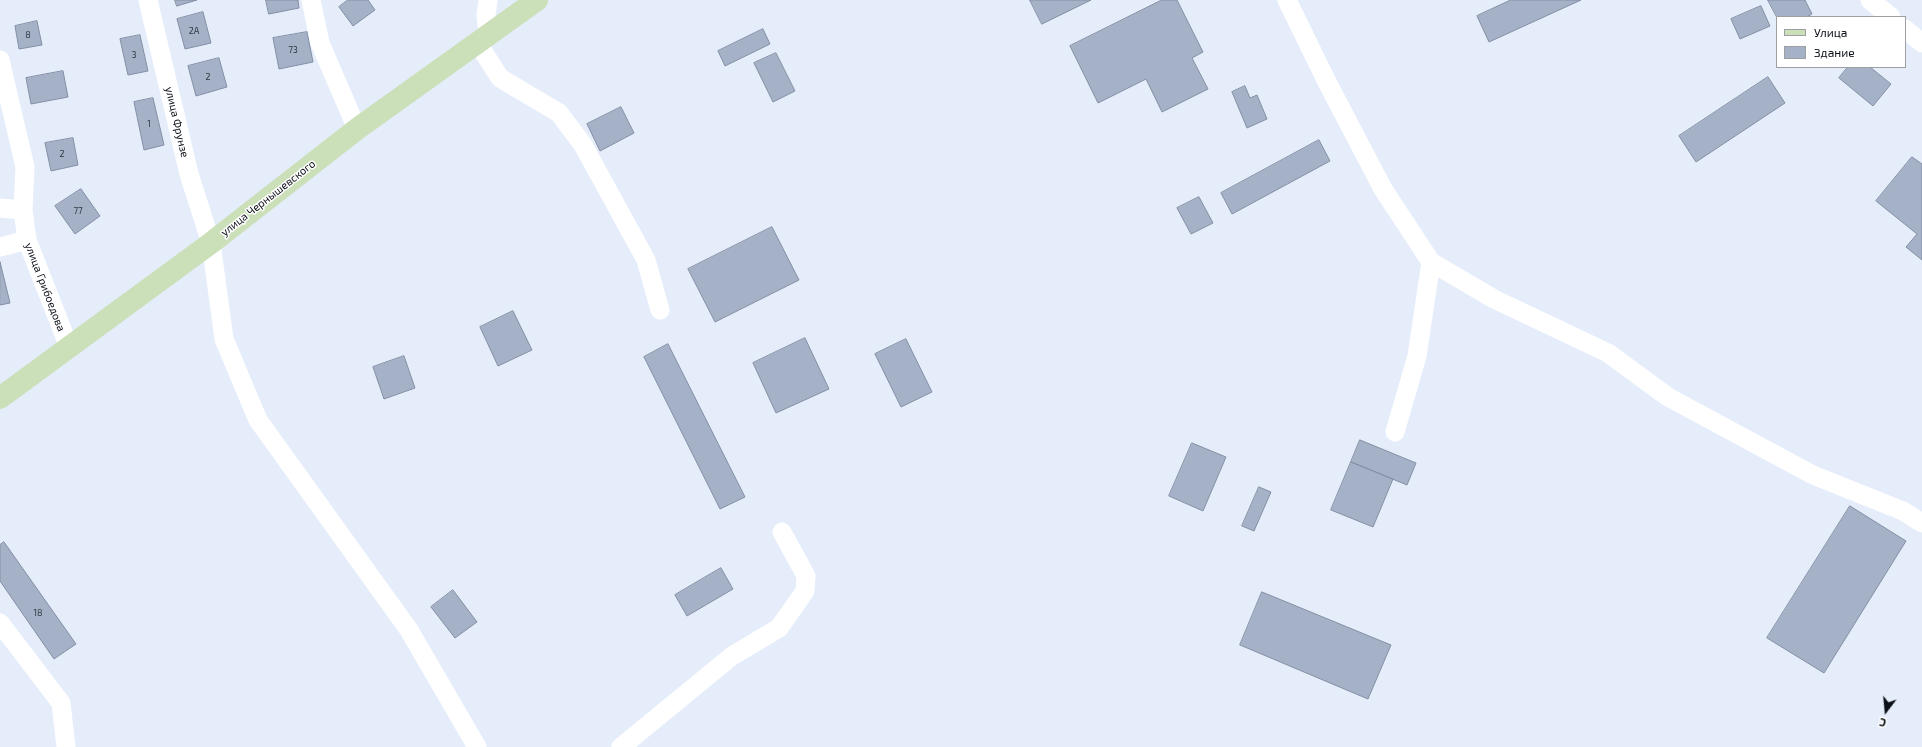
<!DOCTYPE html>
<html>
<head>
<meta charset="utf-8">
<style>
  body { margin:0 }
  #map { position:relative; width:1922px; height:747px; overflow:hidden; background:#e5edfb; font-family:"Exo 2",sans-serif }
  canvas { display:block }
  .legend { position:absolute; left:1776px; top:16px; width:130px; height:52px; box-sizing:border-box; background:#fff; border:1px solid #9d9fa2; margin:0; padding:5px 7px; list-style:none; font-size:12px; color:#0b0f17 }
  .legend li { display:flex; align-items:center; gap:8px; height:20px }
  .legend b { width:20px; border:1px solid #9d9fa2 }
  .north { position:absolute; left:1866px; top:691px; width:40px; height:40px; -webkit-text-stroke:3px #fff; paint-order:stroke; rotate:196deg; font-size:11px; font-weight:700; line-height:16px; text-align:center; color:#0b0f17 }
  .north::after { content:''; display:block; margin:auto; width:14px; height:18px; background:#0b0f17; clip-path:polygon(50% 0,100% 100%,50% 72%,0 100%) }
</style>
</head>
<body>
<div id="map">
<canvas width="1922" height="747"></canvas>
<ul class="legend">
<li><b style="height:5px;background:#cbdfb8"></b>Улица</li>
<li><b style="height:11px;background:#a4b1c7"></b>Здание</li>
</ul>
<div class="north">С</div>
</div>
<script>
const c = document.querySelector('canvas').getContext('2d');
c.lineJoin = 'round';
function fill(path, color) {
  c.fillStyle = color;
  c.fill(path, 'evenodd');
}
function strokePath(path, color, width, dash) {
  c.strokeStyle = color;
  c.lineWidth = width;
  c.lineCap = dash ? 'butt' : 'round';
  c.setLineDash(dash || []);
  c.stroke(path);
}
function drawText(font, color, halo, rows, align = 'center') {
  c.font = font + ' "Exo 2",sans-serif';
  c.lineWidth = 3;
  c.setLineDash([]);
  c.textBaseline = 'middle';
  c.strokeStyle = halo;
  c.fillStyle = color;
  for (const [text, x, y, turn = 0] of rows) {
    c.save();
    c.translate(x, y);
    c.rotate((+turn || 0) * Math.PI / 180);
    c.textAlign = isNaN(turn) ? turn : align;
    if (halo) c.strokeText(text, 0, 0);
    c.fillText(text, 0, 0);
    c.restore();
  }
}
const building = new Path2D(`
  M175,0H197L177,6Z
  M266,0H298L299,8L269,14Z
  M348,0H368L375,10L353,26L339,7Z
  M1030,0H1091L1042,24Z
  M1162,0H1177L1203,52L1192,58L1208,89L1162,112L1146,79L1098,103L1070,46Z
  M1511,0H1581L1489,42L1477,16Z
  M1768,0H1805L1812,14L1807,17H1777Z
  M1761,6L1770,26L1740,39L1731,19Z
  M203,12L211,43L185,49L177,19Z
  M37,21L42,45L19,49L15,26Z
  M763,29L770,44L725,66L718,51Z
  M307,32L313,62L279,69L273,38Z
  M140,35L148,71L128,75L120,39Z
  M776,53L795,91L773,102L754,63Z
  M219,58L227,87L196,96L188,66Z
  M1848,67H1870L1891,84L1873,106L1839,78Z
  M63,71L68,97L31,104L26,78Z
  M1768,77L1785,103L1696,162L1679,136Z
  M1245,86L1250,98L1257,95L1267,119L1247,128L1232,92Z
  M153,98L164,145L144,150L134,102Z
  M621,107L634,133L600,151L587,124Z
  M73,138L78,165L51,171L45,143Z
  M1319,140L1330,161L1232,214L1221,193Z
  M1912,157L1922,164V260L1906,247L1917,234L1876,201Z
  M81,189L100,216L75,234L55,206Z
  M1199,197L1213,223L1191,234L1177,208Z
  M772,227L799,280L715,322L688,269Z
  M0,262L10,303L0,305Z
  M513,311L532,350L498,366L480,327Z
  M805,338L829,389L776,413L753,363Z
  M906,339L932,392L901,407L875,354Z
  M668,344L745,497L720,509L644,357Z
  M404,356L415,388L384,399L373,367Z
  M1360,440L1416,463L1407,485L1351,462Z
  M1192,443L1226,457L1203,511L1169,496Z
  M1351,462L1393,479L1373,527L1331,510Z
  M1259,487L1271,492L1254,531L1242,526Z
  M1850,506L1906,541L1824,673L1767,638Z
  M4,542L76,644L54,659L0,581V545Z
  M721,568L733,589L687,616L675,595Z
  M453,590L477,622L455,638L431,607Z
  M1262,592L1391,645L1368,699L1240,645Z`);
fill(building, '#a4b1c7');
strokePath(building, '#838fa4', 1);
strokePath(new Path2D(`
  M148,0L189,174L211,243L224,339L258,420L409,630L477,747
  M311,0L320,43L357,129
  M488,0L486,15L488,34
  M1287,0L1327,82L1383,189L1431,262L1494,299L1608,353L1668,397L1813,475L1903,511L1922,523
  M1870,0L1891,17
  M1905,29L1922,43
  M477,42L500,78L559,113L583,145L646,260L660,310
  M0,60L25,167L23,210L27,240L69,347
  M0,208L23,210
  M0,247L27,240
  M1395,432L1417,356L1431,262
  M0,623L61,703L66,747
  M621,747L732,656L779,628L805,591L806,576L782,532`), '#fff', 19);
strokePath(new Path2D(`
  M0,398L211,243L357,129L537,0`), '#cbdfb8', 22);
drawText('9px', '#313843', null, [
  ["2А",194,31],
  ["8",28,35],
  ["73",293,50],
  ["3",134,55],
  ["2",208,77],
  ["1",149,124],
  ["2",62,154],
  ["77",78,211],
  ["18",38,613]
]);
drawText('11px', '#0b0f17', '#fff', [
  ["улица Фрунзе",177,122,77],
  ["улица Чернышевского",268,198,-38],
  ["улица Грибоедова",45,287,69]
]);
</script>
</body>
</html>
